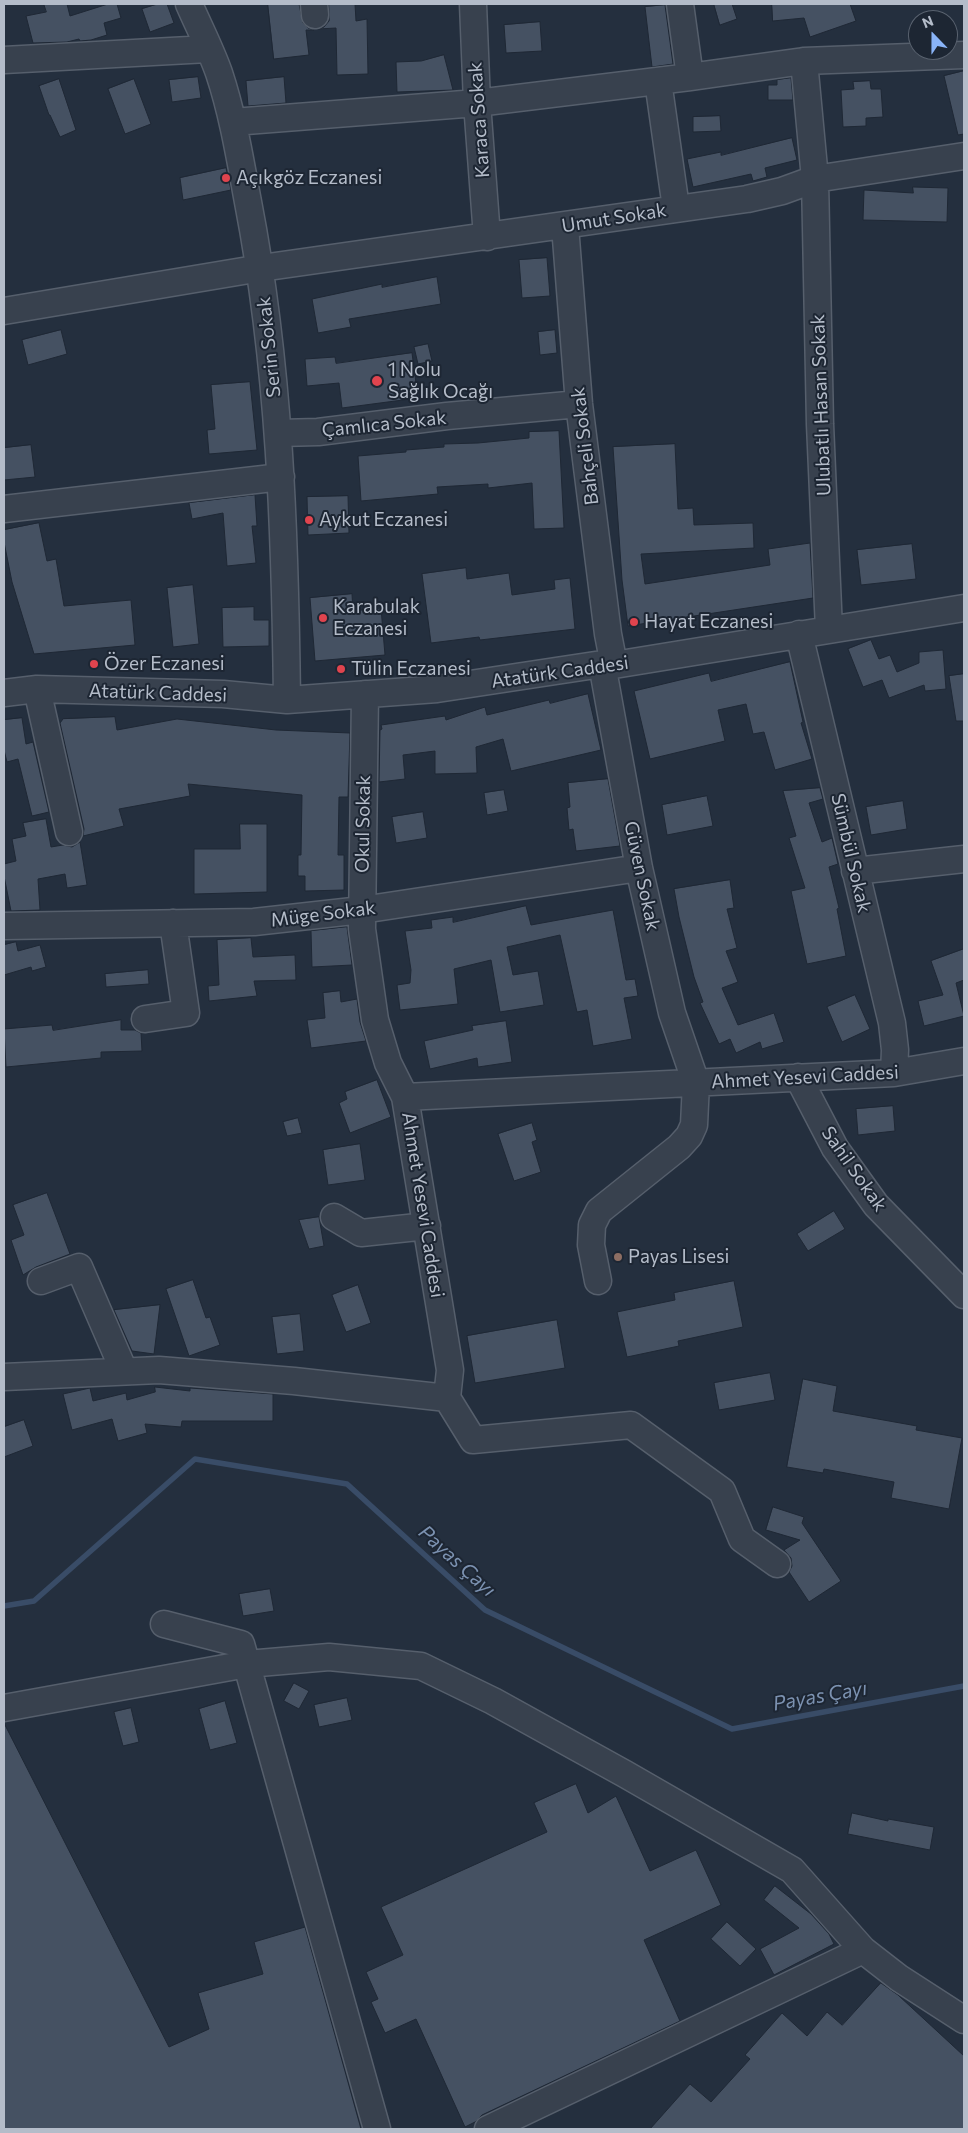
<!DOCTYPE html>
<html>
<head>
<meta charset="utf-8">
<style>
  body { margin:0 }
  #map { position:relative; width:968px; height:2133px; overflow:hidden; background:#242f3e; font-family:Commissioner,sans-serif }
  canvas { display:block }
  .frame { position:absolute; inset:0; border:5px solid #b4bcc9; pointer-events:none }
  .north { position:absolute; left:908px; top:10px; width:50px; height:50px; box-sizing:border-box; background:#1d2633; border:1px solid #59626f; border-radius:50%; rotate:338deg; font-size:14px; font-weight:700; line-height:20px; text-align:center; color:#b4bcc9 }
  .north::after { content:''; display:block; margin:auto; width:18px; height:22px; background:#8ab4f8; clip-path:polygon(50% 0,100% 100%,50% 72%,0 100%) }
</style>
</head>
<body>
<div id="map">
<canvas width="968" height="2133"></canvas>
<div class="frame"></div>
<div class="north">N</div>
</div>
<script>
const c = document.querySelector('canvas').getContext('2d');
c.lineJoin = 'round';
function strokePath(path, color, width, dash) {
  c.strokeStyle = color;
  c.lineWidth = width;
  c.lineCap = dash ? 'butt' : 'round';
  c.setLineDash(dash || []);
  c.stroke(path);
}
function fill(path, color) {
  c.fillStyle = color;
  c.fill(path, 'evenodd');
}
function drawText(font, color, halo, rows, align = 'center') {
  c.font = font + ' Commissioner,sans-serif';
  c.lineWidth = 4;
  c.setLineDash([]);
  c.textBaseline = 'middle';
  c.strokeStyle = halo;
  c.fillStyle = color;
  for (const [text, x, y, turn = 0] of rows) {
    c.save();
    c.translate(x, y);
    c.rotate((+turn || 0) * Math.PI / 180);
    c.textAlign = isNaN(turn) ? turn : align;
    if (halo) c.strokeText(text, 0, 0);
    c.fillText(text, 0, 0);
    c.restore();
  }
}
strokePath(new Path2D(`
  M4,1606L34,1601L195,1459L347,1484L485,1610L732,1729L964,1686`), '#394c67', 5.5);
const building = new Path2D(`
  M44,4H67L70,16L108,4H117L121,18L104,23L107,35L91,40L80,41L79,39L67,42L33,43L26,16L46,12Z
  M158,4H167L174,23L150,32L142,9Z
  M268,4H299L303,23L308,28L314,30H306L309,55L274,59Z
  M329,4H355L356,21L367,19L368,74L337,75L336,28L318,29L324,27L329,21Z
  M714,4H732L737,19L720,25Z
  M772,4H850L856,21L810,37L804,18L773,21Z
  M665,5L673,64L652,67L645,7Z
  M540,22L542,51L506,53L504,25Z
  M444,55L453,90L397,92L396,62L421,61Z
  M964,71V134L958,135L944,76Z
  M198,77L201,98L172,102L169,80Z
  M284,77L286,103L248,106L246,81Z
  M791,78L793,100H768V85H777V80Z
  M59,79L76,130L60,137L50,115H49L39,86Z
  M134,79L151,124L125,134L108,89Z
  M870,81L871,89H881L883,117L866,118V126L843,127L841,90L854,89L853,82Z
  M720,116L721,131L693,132V117Z
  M792,138L797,160L765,168L767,177L753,181L751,174L693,187L687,159L721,152V155Z
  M226,168L231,190L183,200L180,178Z
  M913,187L948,188L947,222L863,220L864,190L913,193Z
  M547,258L550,296L522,298L519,260Z
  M437,277L441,304L349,319L351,327L318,333L312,299L382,284V287Z
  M61,330L67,354L28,365L22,340Z
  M555,330L557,353L540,355L538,332Z
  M428,344L432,361L418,364L414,347Z
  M412,353L418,398L342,408L339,383L307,386L305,359L335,357L336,363Z
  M250,382L257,450L209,454L207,430L215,429L211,385Z
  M559,431L564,528L534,529L532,483L488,488V484L437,487L438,494L361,501L358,456L406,452V450L444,447V444L478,443L529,438V432Z
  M675,444L678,509L693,508L694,525L753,523L754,548L641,554L645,584L770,565L768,549L810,543L813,598L628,626L622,580L613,447Z
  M31,445L35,477L4,480V448Z
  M255,495L257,526H252L256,563L227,566L223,513L192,519L189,503Z
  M348,496L349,533L308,535L307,497Z
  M39,523L47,561L56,559L64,606L131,600L135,645L34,654L12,582L4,542V530Z
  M912,544L916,579L861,585L857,550Z
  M466,568L467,579L509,573L512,595L555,589L554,580L570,578L575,629L480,640L479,637L431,643L422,574Z
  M193,585L199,644L173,647L167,588Z
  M352,594L353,611L381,608L385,655L315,661L310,598Z
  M254,607V620H269V646L223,647L222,608Z
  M871,640L879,659L890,655L897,672L919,663V652L943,650L946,689L925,691L924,685L889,698L882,680L863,687L848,649Z
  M790,662L803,722L801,723L812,759L775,770L764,732L753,734L746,704L718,710L725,741L650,759L634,691L709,673L711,681Z
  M964,674V721H956L949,676Z
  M588,694L601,750L511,771L503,739L476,747L477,773L435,774V751L403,755L405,779L379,782L380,730L382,729L381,725L445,716L446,720L485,707L487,715L549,700L550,703Z
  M115,717L117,730L177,719L276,730L350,733L348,797H339L338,855H344V890L305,891V876H298V855H301L302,795L188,784L190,796L119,809L124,826L83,836L84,829L60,723L63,719Z
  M22,718L26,744L33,742L49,812L32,816L18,759L7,762L4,750V720Z
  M608,779L620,846L576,851L573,829L569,830L567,808L570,807L568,783Z
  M820,788L823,799L809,803L822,842L832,838L838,864L829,867L839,908L837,909L846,956L807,964L791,891L805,888L789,838L796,836L783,791Z
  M504,790L508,811L487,815L484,793Z
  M707,796L713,826L667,835L662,805Z
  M903,801L907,829L871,835L866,807Z
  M423,812L427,838L396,843L392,817Z
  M46,819L51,847L63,845L72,847L80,842L87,885L67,888L65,874L38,879L40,910L11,911L4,876V864L16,861L12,839L26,836L23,823Z
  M240,824H267V892L194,894V849H240Z
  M730,880L734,908L727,909L737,948L726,951L738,982L722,988L738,1025L774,1013L784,1042L762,1049L760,1042L736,1053L730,1039L719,1044L700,1003L703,1002L694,977L679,917L674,889Z
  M526,906L531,925L613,910L626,980L635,979L638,996L624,998L632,1039L593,1046L587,1010L577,1012L560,935L507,947L513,975L538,971L544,1005L500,1012L491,960L454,969L458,1004L400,1010L397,985L410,983L411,970L405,931L432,928L431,920L453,917V922Z
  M347,927L352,965L312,967L311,931Z
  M251,938L253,957L295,955L296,980L254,981L257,996L209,1001L208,986L219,985L217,940Z
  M16,942L18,951L40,945L46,967L32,971L31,967L4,975V945Z
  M964,949V980L956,983L964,1016L924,1026L918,1001L943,995L931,961Z
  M148,970L149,984L106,987L105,974Z
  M340,991L341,1002L357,999L360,1022L366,1041L311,1048L307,1020L325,1018L323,993Z
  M855,995L870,1029L842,1042L827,1007Z
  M121,1020V1030H135L141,1033L142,1051L101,1052V1058L6,1067L4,1029L52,1025L53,1030Z
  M506,1021L512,1062L478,1067L477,1058L430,1069L424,1041L473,1030L472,1026Z
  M377,1080L391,1117L350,1133L339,1103L347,1099L345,1092Z
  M893,1106L895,1131L858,1135L856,1109Z
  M298,1118L302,1133L287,1136L283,1122Z
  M532,1123L537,1140L532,1142L541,1172L514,1181L498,1134Z
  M360,1144L365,1180L328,1185L323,1150Z
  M47,1193L70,1254L36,1267L23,1275L11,1240L24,1235L13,1205Z
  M834,1211L845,1229L808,1251L797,1234Z
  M319,1217L324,1246L309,1249L299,1220Z
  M193,1280L206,1318L210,1317L220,1345L189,1356L166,1289Z
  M734,1281L743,1327L678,1341L679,1346L627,1357L617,1312L675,1300L674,1293Z
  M358,1285L371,1323L346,1332L332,1295Z
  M160,1305L154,1354L132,1351L114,1310Z
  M300,1314L304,1351L277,1354L272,1317Z
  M557,1320L565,1368L475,1383L467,1336Z
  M770,1373L775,1400L719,1410L714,1383Z
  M803,1379L837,1386L833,1411L917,1426L916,1430L962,1438L949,1509L891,1498L894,1482L824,1469L823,1473L787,1467Z
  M155,1387L190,1391V1388L273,1394V1421H182L181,1427L145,1424L147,1433L118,1441L112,1419L72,1430L63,1394L90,1388L93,1401L126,1393L127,1400L155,1392Z
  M24,1420L33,1446L4,1457V1427Z
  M773,1507L804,1517L802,1523L841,1581L809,1602L789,1572L792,1566L791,1558L784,1550L800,1540L766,1530Z
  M270,1589L274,1611L243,1616L239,1594Z
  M294,1683L309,1691L299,1709L284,1701Z
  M347,1698L352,1720L319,1727L314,1705Z
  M225,1701L237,1743L210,1750L199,1709Z
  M131,1708L139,1742L123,1746L114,1712Z
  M4,1723L169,2047L209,2029L198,1993L263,1974L254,1942L305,1927L361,2129H4Z
  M576,1784L588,1813L616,1796L650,1871L696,1850L721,1905L644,1940L680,2021L482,2115L475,2122L465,2127L416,2019L385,2033L371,2002L378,1999L366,1972L403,1955L381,1907L547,1832L534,1803Z
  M852,1813L888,1821V1819L934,1827L930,1850L848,1834Z
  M775,1886L811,1914L829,1934L834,1944L774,1975L760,1949L799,1928L764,1900Z
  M727,1922L756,1949L740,1966L711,1939Z
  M881,1983L898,1995L964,2056V2129H650L690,2084L711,2102L750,2059L745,2055L782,2013L807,2036L827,2012L842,2025Z`);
fill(building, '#455162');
strokePath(building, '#1f2835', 1);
const minor = new Path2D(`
  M189,4C199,27 211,50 219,73C233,115 240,159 248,202C280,368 285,532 287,700
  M314,4L315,15
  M473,4L477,103L487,237
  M680,4L690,77
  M4,60L208,49
  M804,61L815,179L820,424L829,630
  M658,81L676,208
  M233,122L477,103L690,77L804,61L964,55
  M565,226L579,404L608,634L614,665
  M4,311L261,268L747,199L782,191L815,179L964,156
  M279,433L318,432L447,416L579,404
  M4,509L281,477
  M799,634L892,1023L895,1050L894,1073
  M37,689L69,832
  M4,693L37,689L223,694L287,700L437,689L602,664L614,665L964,608
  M365,694L362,929L375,1020L388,1063L405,1097
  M855,871L964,859
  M4,926L254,922L362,910L639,868
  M145,1019L186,1013L173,923
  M798,1077L835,1148L876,1205L964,1295
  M334,1217L361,1233L427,1226
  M41,1281L79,1267L124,1371
  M598,1281L591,1245L592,1225L599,1211L679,1147L689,1136L694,1125L696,1083L672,1013L639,868L602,664
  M4,1377L159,1370L294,1381L447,1398L450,1370L405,1097L894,1073L964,1061
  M447,1398L473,1440L631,1425L722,1491L742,1539L777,1564
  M164,1624L241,1644L377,2129
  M4,1708L247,1664L329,1657L421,1666L493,1701L625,1774L792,1870L863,1950L899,1978L964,2020
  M488,2129L863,1950`);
strokePath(minor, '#565f6c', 29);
strokePath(minor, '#38414e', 26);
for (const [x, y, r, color] of [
  [226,178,5,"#e0444e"],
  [377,381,6,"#e0444e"],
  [309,520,5,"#e0444e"],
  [323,618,5,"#e0444e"],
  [634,622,5,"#e0444e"],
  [94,664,5,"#e0444e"],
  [341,669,5,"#e0444e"],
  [618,1257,5,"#8d6e63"]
]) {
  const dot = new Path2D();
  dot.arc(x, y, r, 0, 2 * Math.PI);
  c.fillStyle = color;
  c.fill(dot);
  strokePath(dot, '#1d2633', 2);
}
drawText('19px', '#b4bcc9', '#1d2633', [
  ["Karaca Sokak",479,120,-94],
  ["Umut Sokak",614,218,-9],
  ["Serin Sokak",269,347,-96],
  ["Ulubatlı Hasan Sokak",821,405,-92],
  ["Çamlıca Sokak",384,424,-6],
  ["Bahçeli Sokak",585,446,-97],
  ["Atatürk Caddesi",560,672,-8],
  ["Atatürk Caddesi",158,693,2],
  ["Okul Sokak",363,824,-89],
  ["Sümbül Sokak",851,853,77],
  ["Güven Sokak",642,876,78],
  ["Müge Sokak",323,914,-7],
  ["Ahmet Yesevi Caddesi",805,1077,-3],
  ["Sahil Sokak",854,1169,55],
  ["Ahmet Yesevi Caddesi",423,1205,81]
]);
drawText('19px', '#b4bcc9', '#1d2633', [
  ["Açıkgöz Eczanesi",236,178],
  ["1 Nolu",388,370],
  ["Sağlık Ocağı",388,392],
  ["Aykut Eczanesi",319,520],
  ["Karabulak",333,607],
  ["Eczanesi",333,629],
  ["Hayat Eczanesi",644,622],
  ["Özer Eczanesi",104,664],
  ["Tülin Eczanesi",351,669],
  ["Payas Lisesi",628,1257]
], 'left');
drawText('italic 20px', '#7c92b1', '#1d2633', [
  ["Payas Çayı",457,1561,42],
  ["Payas Çayı",820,1696,-10]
]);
</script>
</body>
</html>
